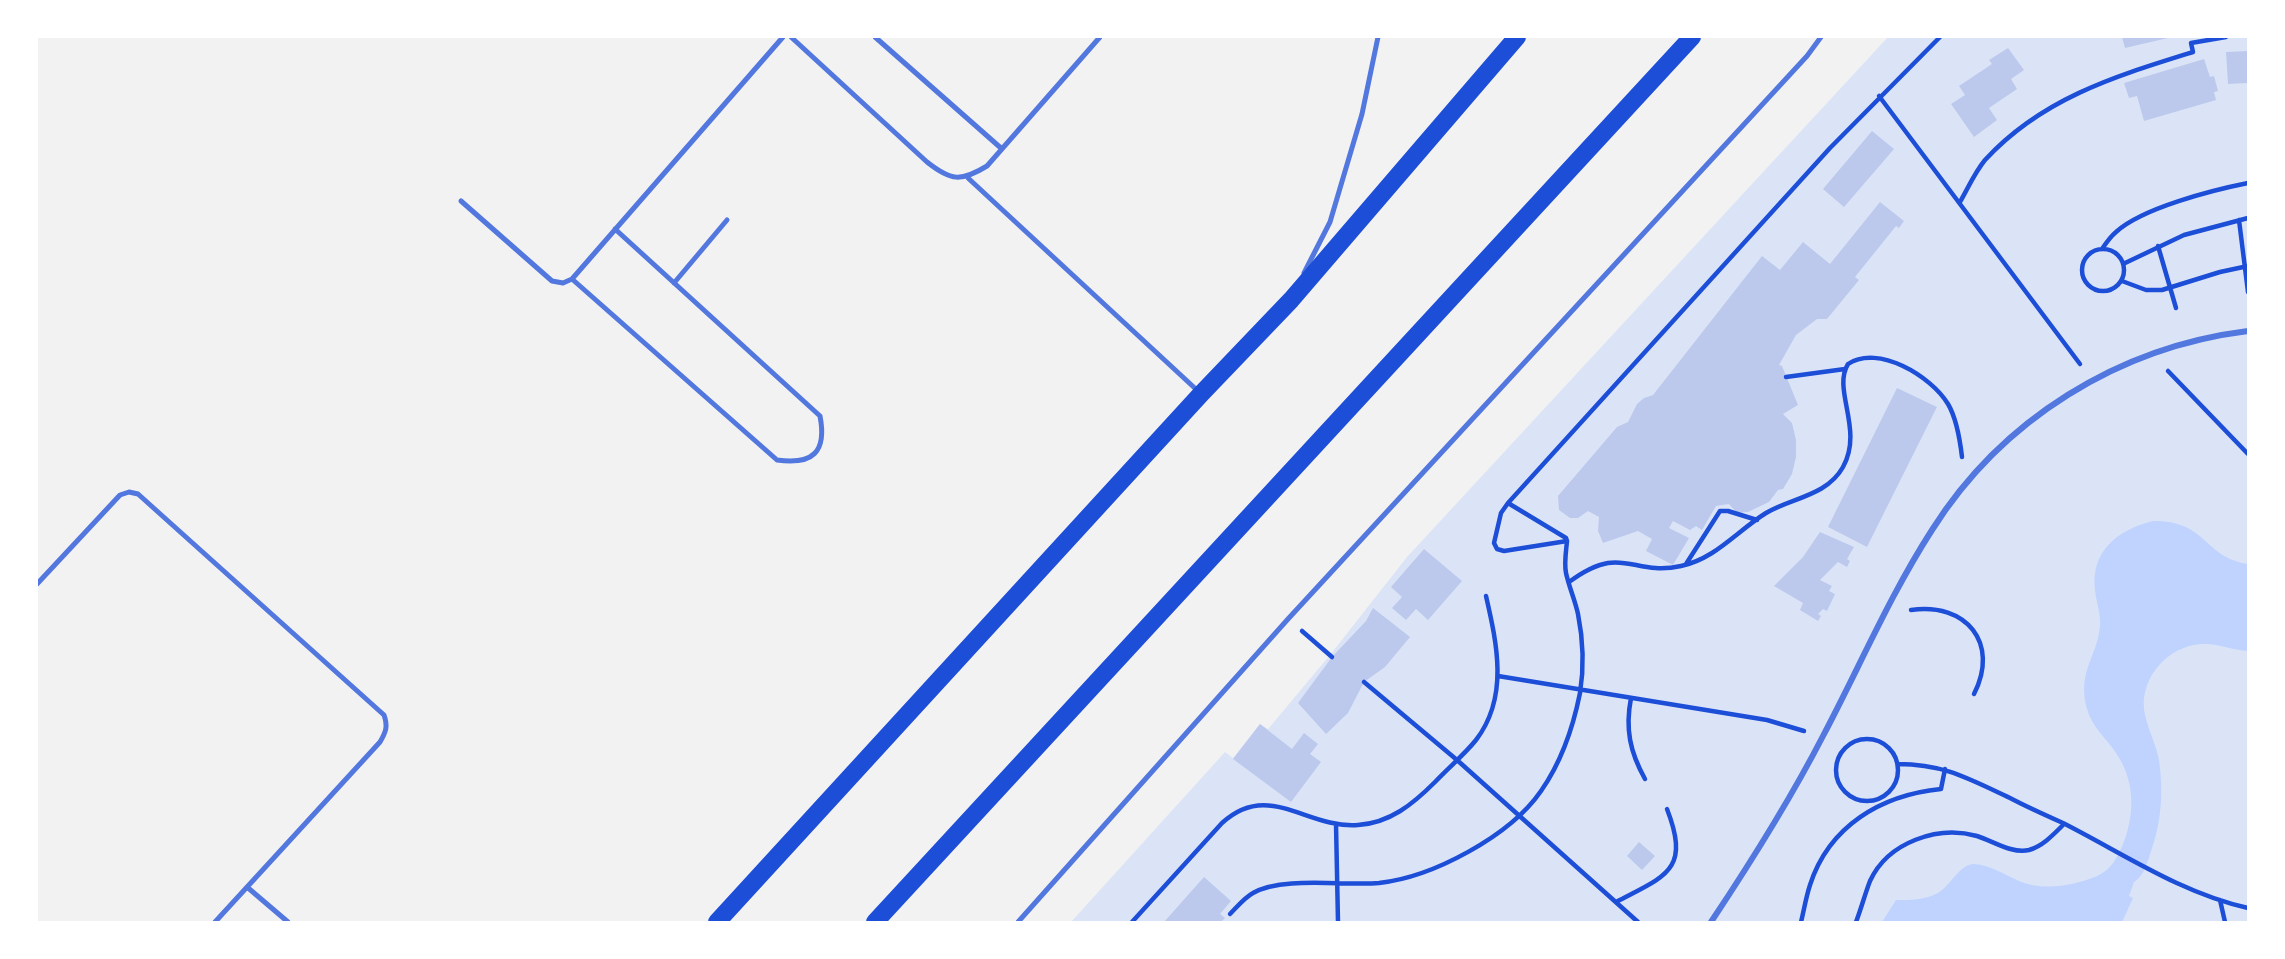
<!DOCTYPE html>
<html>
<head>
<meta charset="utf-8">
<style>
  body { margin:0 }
  #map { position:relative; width:2285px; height:959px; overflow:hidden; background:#f2f2f2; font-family:"Source Sans 3",sans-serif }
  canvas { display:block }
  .frame { position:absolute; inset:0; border:38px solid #fff; pointer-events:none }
</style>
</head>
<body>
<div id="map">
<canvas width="2285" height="959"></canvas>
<div class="frame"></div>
</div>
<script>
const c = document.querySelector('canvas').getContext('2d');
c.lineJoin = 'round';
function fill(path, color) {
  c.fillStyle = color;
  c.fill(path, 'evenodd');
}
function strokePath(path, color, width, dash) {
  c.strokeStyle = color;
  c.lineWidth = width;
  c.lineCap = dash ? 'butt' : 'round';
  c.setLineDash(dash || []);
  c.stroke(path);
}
fill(new Path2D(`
  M1888,37H2248V922H1071L1225,752L1233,758L1260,724L1268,729L1330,655L1407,557Z`), '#dbe4f7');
fill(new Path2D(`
  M2153,521C2207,520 2203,557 2248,564V651C2232,650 2217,643 2201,644C2169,646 2141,676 2144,709C2146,726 2156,743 2159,760C2163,788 2162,818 2153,845C2149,857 2145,876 2134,882L2129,896L2133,898L2123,920L2121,922H1882L1896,900C1911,900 1925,900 1938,893C1950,886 1960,864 1974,864C1991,865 2005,875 2019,881C2042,891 2074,886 2097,876C2113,869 2119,854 2125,839C2135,810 2134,779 2116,753C2106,738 2092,727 2087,709C2077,671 2097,658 2100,626C2101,613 2096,602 2095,590C2090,551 2119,529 2153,521Z`), '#bfd3fe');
fill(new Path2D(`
  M2122,37H2168V38L2125,48Z
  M2008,48L2024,70L2011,79L2017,89L1989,108L1997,120L1974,137L1951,104L1965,95L1959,86L1992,64L1989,60Z
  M2248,51V83L2228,84L2226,52Z
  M2204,59L2210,77L2214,76L2218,91L2214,92L2216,100L2144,121L2137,96L2129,98L2124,83Z
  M1872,131L1894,149L1844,207L1823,189Z
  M1880,202L1904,221L1899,228L1896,226L1855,277L1859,280L1827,319H1817L1796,335L1779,365L1782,366L1798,405L1783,414L1792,423L1796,440V457L1792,474L1783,489L1778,490L1769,502L1748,512L1737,513L1729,504L1716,506L1702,530L1696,526L1690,530L1673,521L1669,528L1689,538L1673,565L1646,551L1652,539L1638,531L1603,543L1598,531L1599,517L1588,511L1578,518H1570L1559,510L1558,496L1617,427L1628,422L1637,404L1644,398L1653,395L1762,256L1780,270L1803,242L1830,264Z
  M1897,388L1937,407L1867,547L1828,527Z
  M1820,532L1854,547L1847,559L1850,561L1847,567L1838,562L1820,580L1832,586L1829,591L1835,594L1827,611L1823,609L1818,614L1821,616L1818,621L1800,610L1803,603L1774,586L1803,557Z
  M1424,549L1462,581L1428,620L1416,609L1406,620L1392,608L1402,597L1391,587Z
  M1373,608L1410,637L1385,667L1364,682L1348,713L1326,734L1298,703L1332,657L1366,621Z
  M1260,724L1292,749L1304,733L1318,744L1310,754L1321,762L1291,802L1233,759Z
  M1639,842L1655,856L1642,870L1627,856Z
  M1204,877L1231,901L1220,914L1225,918L1221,922H1164Z`), '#bdc9ec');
strokePath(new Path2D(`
  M1879,96L2080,364
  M1960,202C1968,188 1975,172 1985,160C2042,98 2116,76 2193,52L2191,43L2226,37
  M2239,220L2248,292
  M2158,246L2176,308
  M2082 270a21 21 0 1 1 42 0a21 21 0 1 1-42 0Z
  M2102,249C2106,243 2110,237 2116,232C2142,208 2213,190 2248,183
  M2123,264L2184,235L2248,218
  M2122,281L2146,290H2162L2220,272L2248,266
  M2168,371L2248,454
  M1786,377L1845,369
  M1567,541L1504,551L1497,549L1494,543L1501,513L1508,503L1830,148L1940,37
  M1686,564L1720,511H1728L1757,520
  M1569,582C1623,542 1631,577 1681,566C1715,559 1737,531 1766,513C1791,498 1827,496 1843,467C1864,429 1832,390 1848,364C1878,344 1931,376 1948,404C1957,419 1960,440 1962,457
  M1911,610C1966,602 2000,643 1974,694
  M1302,631L1332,657
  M1498,676L1767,720L1804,731
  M1364,682L1457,760L1638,922
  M1631,698C1625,729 1630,752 1645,779
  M1836 770a31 31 0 1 1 62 0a31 31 0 1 1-62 0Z
  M1898,764C1944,764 1969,779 2010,798C2027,807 2045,815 2063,823C2124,854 2181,893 2248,908
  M1336,824L1338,922
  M2220,900L2225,922
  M1616,902C1665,876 1691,871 1667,809
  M1230,914C1237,907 1244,898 1253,893C1282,876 1344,886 1379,883C1433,877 1510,836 1541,791C1562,761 1573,728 1580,693C1584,668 1583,639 1578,614C1575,600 1569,587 1566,573C1564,563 1566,552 1567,541L1566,538L1508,503
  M1132,922L1222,823C1269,780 1306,829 1358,825C1390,823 1413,804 1435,782C1448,768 1464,755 1476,740C1509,697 1497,644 1486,596
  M1801,922C1804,910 1806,897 1810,885C1829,826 1881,795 1941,789L1945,769
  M1856,922C1861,909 1865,894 1870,881C1888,842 1938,825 1977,836C1993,841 2012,854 2029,850C2043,846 2054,834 2064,824`), '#1d4ed8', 4.5);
strokePath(new Path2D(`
  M791,37L927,162C951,181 961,182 987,166L1100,37
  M875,37L1002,149
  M968,178L1199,392
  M461,201L552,281L563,283L572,279L783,37
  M1304,273L1330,222L1362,114L1378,37
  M572,279L777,460C813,465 827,452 820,416L615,229
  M674,283L727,220
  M37,584L120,495L129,492L138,494L384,715C388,726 386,732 380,742L215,922
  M247,887L288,922
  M1018,922L1288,619L1807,56L1821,37`), '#5277de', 5);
strokePath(new Path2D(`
  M1711,922C1751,862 1790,800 1823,736C1859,668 1890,595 1932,530C2002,419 2119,347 2248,331`), '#5277de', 6);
strokePath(new Path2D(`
  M717,922L1201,394L1291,300L1517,37
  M875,922L1692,37`), '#1d4ed8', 18);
</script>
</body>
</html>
